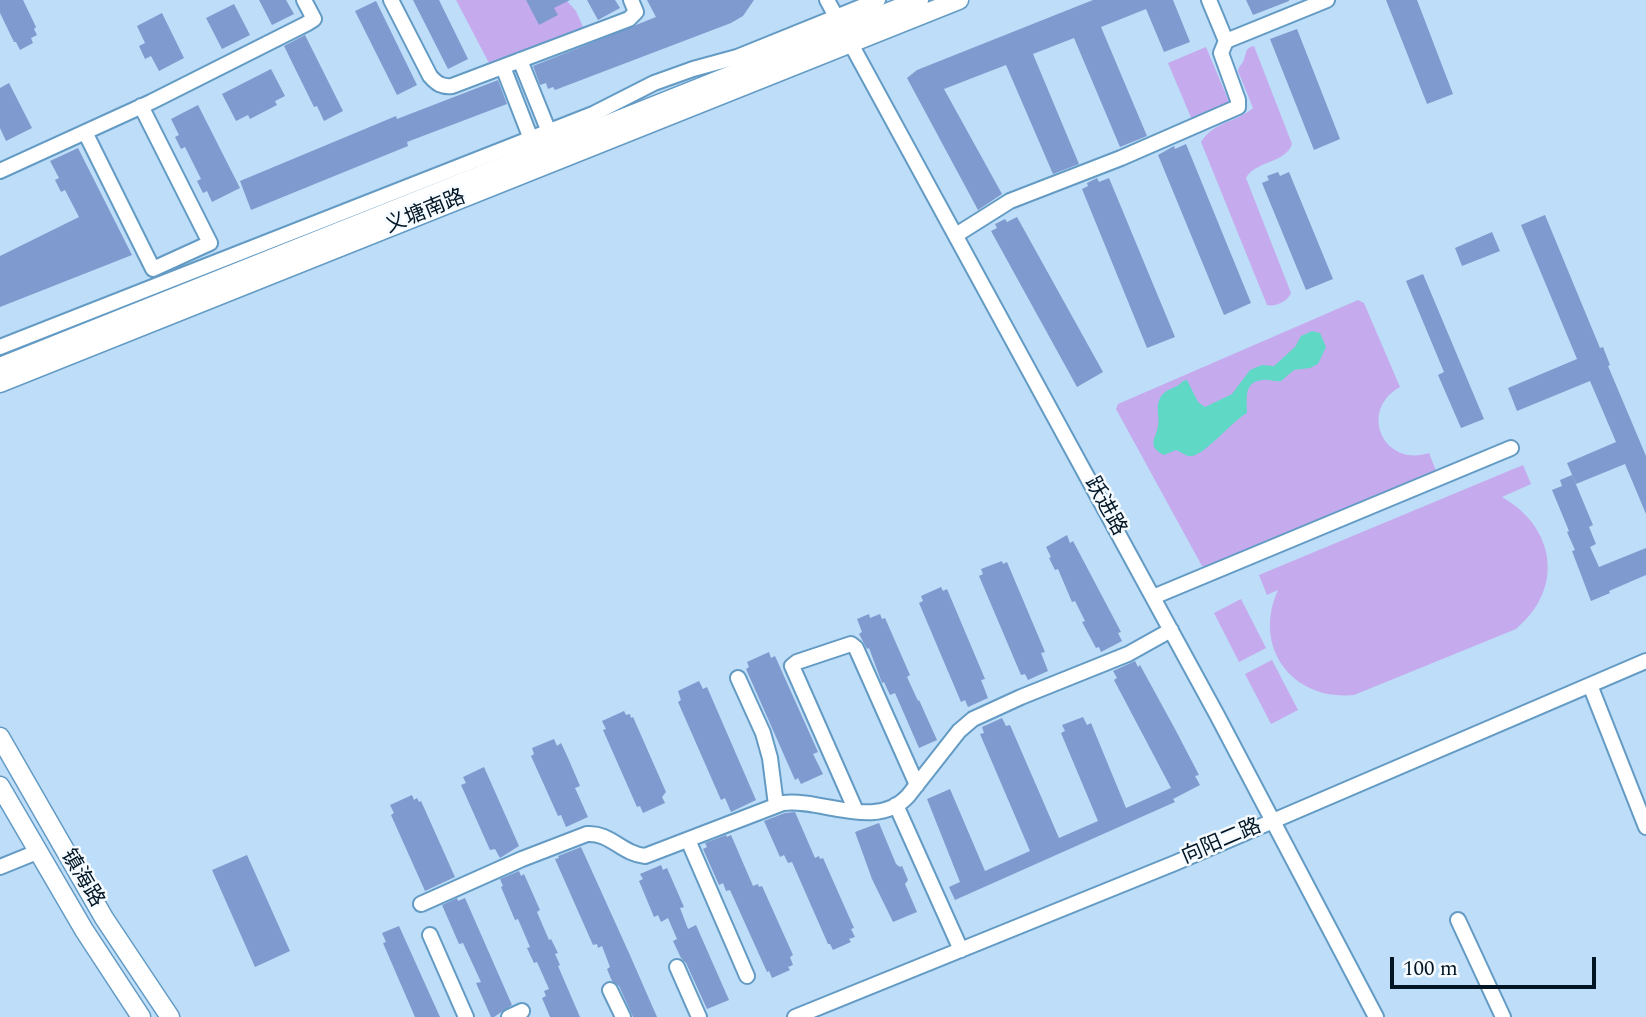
<!DOCTYPE html>
<html>
<head>
<meta charset="utf-8">
<style>
  body { margin:0 }
  #map { position:relative; width:1646px; height:1017px; overflow:hidden; background:#bdddf8; font-family:Spectral,serif }
  canvas { display:block }
  .scale { position:absolute; left:1390px; top:957px; width:206px; height:32px; box-sizing:border-box; border:4px solid #011524; border-top:0; padding-left:9px; font-size:21px; line-height:24px; white-space:nowrap; color:#011524; -webkit-text-stroke:5px #f5faff; paint-order:stroke }
</style>
</head>
<body>
<div id="map">
<canvas width="1646" height="1017"></canvas>
<div class="scale">100 m</div>
</div>
<script>
const c = document.querySelector('canvas').getContext('2d');
c.lineJoin = 'round';
function fill(path, color) {
  c.fillStyle = color;
  c.fill(path, 'evenodd');
}
function strokePath(path, color, width, dash) {
  c.strokeStyle = color;
  c.lineWidth = width;
  c.lineCap = dash ? 'butt' : 'round';
  c.setLineDash(dash || []);
  c.stroke(path);
}
function drawText(font, color, halo, rows, align = 'center') {
  c.font = font + ' Spectral,"Noto Sans SC",serif';
  c.lineWidth = 5;
  c.setLineDash([]);
  c.textBaseline = 'middle';
  c.strokeStyle = halo;
  c.fillStyle = color;
  for (const [text, x, y, turn = 0] of rows) {
    c.save();
    c.translate(x, y);
    c.rotate((+turn || 0) * Math.PI / 180);
    c.textAlign = isNaN(turn) ? turn : align;
    if (halo) c.strokeText(text, 0, 0);
    c.fillText(text, 0, 0);
    c.restore();
  }
}
fill(new Path2D(`
  M456,0H566L576,11L583,27L580,31L490,65Z
  M1254,46L1292,144C1286,163 1255,161 1246,178L1291,293C1288,301 1276,307 1267,305L1201,142C1213,122 1237,122 1253,108L1238,71C1239,65 1243,64 1244,59C1247,51 1245,48 1254,46Z
  M1206,47L1230,104L1192,120L1168,63Z
  M1358,300L1364,303L1400,387C1358,410 1383,468 1429,453L1437,473L1207,566H1202L1116,409L1118,404Z
  M1523,465L1531,484L1502,497C1555,527 1565,588 1516,629L1354,695C1292,701 1252,647 1278,590L1267,595L1259,575Z
  M1241,599L1266,648L1239,662L1214,613Z
  M1272,660L1298,710L1271,724L1245,674Z`), '#c5abed');
fill(new Path2D(`
  M1312,331L1320,333L1326,347L1318,364L1310,368L1294,370L1281,381C1274,382 1269,379 1263,380C1243,381 1247,400 1247,413C1233,420 1206,454 1192,456C1187,457 1181,452 1176,450L1164,455C1146,446 1156,439 1158,426C1160,416 1155,408 1160,398C1165,388 1177,389 1183,381L1187,380L1198,402L1205,407L1232,394L1250,370L1262,365L1274,366L1295,347L1301,336Z`), '#5fd8c6');
fill(new Path2D(`
  M0,0H23L36,27L34,29L37,35L31,38L33,43L20,50L16,42H14L0,13Z
  M259,0H286L294,14L272,25Z
  M413,0H439L468,59L448,69Z
  M526,0H570L554,8L558,15L539,25Z
  M587,0H615L620,8L598,20Z
  M647,0H754L743,16L731,23L555,90L553,87L548,89L546,83L540,85L533,66L656,17Z
  M1093,0H1173L1190,42L1164,52L1146,9L1101,27L1147,136L1120,147L1074,38L1033,54L1079,164L1053,174L1006,65L944,89L1002,194L978,210L907,78L917,70Z
  M1246,0H1289V1L1253,15Z
  M1386,0H1417L1453,94L1427,104Z
  M376,1L417,85L397,95L355,11Z
  M234,4L250,35L222,49L206,18Z
  M162,13L184,58L159,71L151,56L145,59L139,46L145,43L137,26Z
  M1297,29L1340,139L1314,150L1270,39Z
  M305,35L343,111L324,121L317,106L314,107L284,46Z
  M271,69L285,96L275,101L277,105L250,119L248,115L236,121L222,94Z
  M498,80L507,104L407,142L408,146L251,210L240,181L396,116L397,119Z
  M9,83L32,128L6,141L0,128V88Z
  M198,105L240,188L212,202L207,191L203,193L197,181L201,179L185,147L181,149L175,137L179,135L171,119Z
  M1186,144L1251,303L1224,315L1158,155L1174,146L1175,149Z
  M78,148L132,255L0,307V256L79,217L65,190L61,192L55,180L59,178L50,161Z
  M1278,172L1280,176L1289,172L1333,279L1306,290L1262,183L1269,180L1267,176Z
  M1097,178L1099,182L1109,178L1175,337L1147,348L1082,189L1088,186L1087,183Z
  M1545,215L1600,348L1603,347L1610,365L1608,366L1646,456V514L1625,464L1576,484L1567,463L1616,442L1590,381L1517,411L1508,388L1577,359L1521,225Z
  M1017,217L1103,372L1077,387L991,231L997,228L995,224L1005,219L1007,222Z
  M1492,232L1500,251L1462,266L1455,248Z
  M1423,274L1484,419L1461,428L1438,375L1444,372L1406,281Z
  M1572,475L1593,525L1589,527L1596,544L1590,547L1599,567L1646,548V575L1609,591L1610,593L1591,601L1572,551L1575,550L1567,532L1569,531L1552,490L1562,486L1560,480Z
  M1067,535L1070,543L1073,541L1121,632L1118,633L1122,641L1101,652L1099,647L1096,648L1082,622L1085,621L1075,601L1072,602L1058,569L1055,570L1049,558L1051,557L1046,547Z
  M1002,561L1003,564L1007,562L1045,652L1041,653L1048,671L1028,680L1025,674L1021,675L979,576L983,574L981,569Z
  M941,587L943,591L947,589L985,679L981,680L988,698L968,707L965,700L961,702L919,603L923,601L921,596Z
  M869,614L870,618L880,614L882,619L885,618L910,675L907,677L918,701L919,700L937,740L919,748L895,693L890,695L884,682L882,683L869,648L867,649L859,634L862,632L857,619Z
  M769,652L771,658L775,656L818,752L813,754L823,774L801,784L798,778L795,780L746,669L749,667L747,662Z
  M1135,661L1138,667L1140,665L1175,729L1199,775L1195,776L1200,785L1173,799L1175,802L955,900L949,887L960,882L927,799L950,789L985,871L1030,851L980,734L984,733L982,727L1002,718L1006,726L1010,725L1059,838L1098,821L1061,733L1065,731L1062,725L1083,717L1087,725L1091,723L1126,808L1171,788L1114,680L1117,678L1113,671Z
  M699,681L703,689L707,687L756,800L731,812L725,798L721,800L678,702L681,700L678,691Z
  M624,711L626,715L630,714L631,718L633,717L666,792L662,797L665,803L643,813L640,806L637,807L603,730L606,729L602,721Z
  M554,739L557,746L561,743L568,758L580,786L575,788L588,817L566,827L561,815L558,816L531,756L534,754L532,748Z
  M484,767L519,846L500,858L495,849L490,850L461,785L466,783L463,777Z
  M412,795L414,800L417,798L419,802L421,801L455,877L425,891L391,815L394,813L390,805Z
  M795,812L815,858L819,856L820,859L823,858L854,928L851,929L855,937L849,939L851,942L833,950L830,944H828L792,862L788,863L784,855L780,857L764,821L785,813Z
  M879,823L896,864L900,867L902,866L908,880L905,884L917,912L893,922L872,879L855,832Z
  M726,835L727,837L731,835L753,886L758,884L759,887L762,886L793,955L790,957L793,965L788,967L790,970L772,978L769,971L767,972L730,890L726,891L723,883L719,885L703,849L707,847L705,843Z
  M581,847L629,953L657,1017H633L619,986L612,981L607,969L610,967L602,946L598,948L597,944L593,945L555,859L559,858L558,856Z
  M247,855L290,951L255,967L212,870Z
  M661,865L663,870L667,868L684,907L680,908L688,929L696,925L729,1000L707,1009L686,963L681,958L673,941L677,939L668,918L661,922L658,915L654,917L639,881L643,879L640,874Z
  M519,871L521,876L524,874L540,910L537,912L549,940L551,939L558,953L555,954L560,965L558,966L580,1017H550L542,998L546,996L544,991L549,989L537,962L534,963L527,948L530,947L518,919L515,920L501,887L503,886L500,879Z
  M457,898L458,901L465,898L512,1005L494,1017H491L476,983L481,982L463,943L459,944L442,905Z
  M399,926L440,1017H415L383,943L386,942L382,933Z`), '#7e9acf');
const minor = new Path2D(`
  M391,0L430,76C437,84 442,87 452,86L629,19L636,12L631,0
  M827,0L1217,715L1376,1017
  M1209,0L1226,41L1327,0
  M520,60L549,132
  M503,67L531,139
  M85,132L153,269L210,243L141,106
  M0,171L151,102L306,24L314,19L304,0
  M956,235L1010,201L1121,158L1238,107V100L1221,53L1226,41
  M0,347L593,114L654,83L693,69L737,57L878,0
  M1153,597L1511,448
  M738,678L763,733L770,758L776,805
  M1590,685L1646,827
  M896,805L961,950
  M856,811L792,666L797,662L851,644L856,648L917,785
  M688,840L747,976
  M0,867L37,852
  M421,904L522,859L587,834C610,832 622,854 645,856L783,803C822,798 876,831 908,796L959,731L973,719L1021,697L1128,654L1171,630
  M1458,920L1503,1017
  M430,935L466,1017
  M677,967L699,1017
  M610,990L623,1017
  M509,1017L522,1011
  M795,1017L1175,863L1646,661`);
const major = new Path2D(`
  M0,367L919,0
  M0,383L959,0
  M0,737L104,918L170,1017
  M0,786L84,930L141,1017`);
strokePath(minor, '#649bc4', 18);
strokePath(major, '#649bc4', 21);
strokePath(minor, '#fff', 14);
strokePath(major, '#fff', 18);
drawText('21px', '#011524', '#f5faff', [
  ["义塘南路",426,213,-22],
  ["跃进路",1104,507,61],
  ["向阳二路",1222,843,-23],
  ["镇海路",81,879,59]
]);
</script>
</body>
</html>
